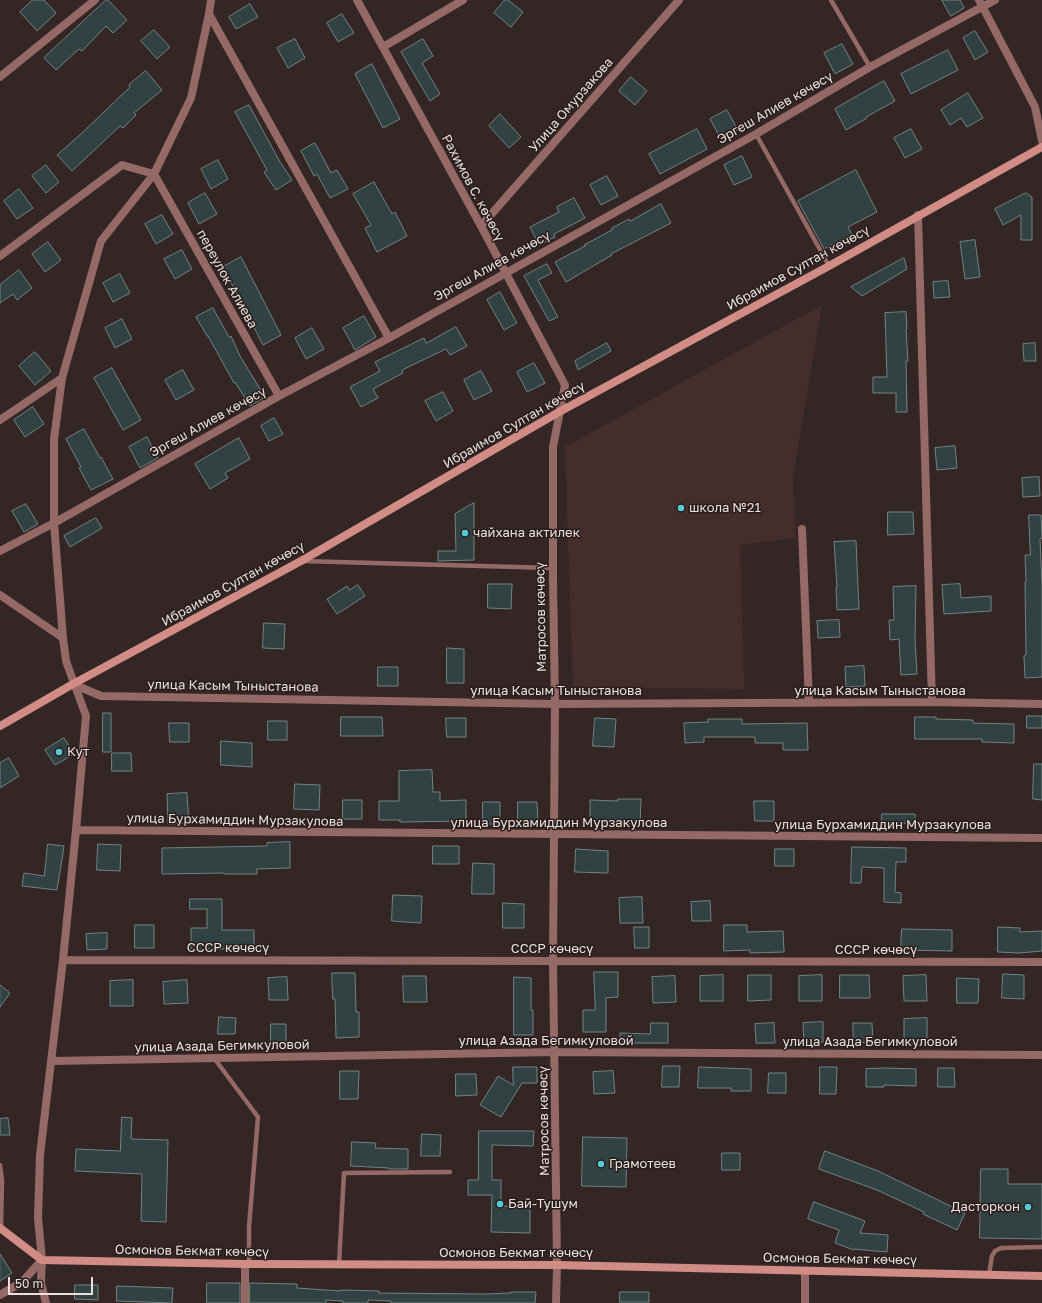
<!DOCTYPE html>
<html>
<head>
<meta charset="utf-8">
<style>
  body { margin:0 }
  #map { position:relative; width:1042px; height:1303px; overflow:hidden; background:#342625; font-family:"Golos Text",sans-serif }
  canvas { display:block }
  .scale { position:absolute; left:8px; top:1277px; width:85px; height:18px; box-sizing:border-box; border:2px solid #eae1df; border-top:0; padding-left:5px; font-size:12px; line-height:14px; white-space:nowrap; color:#eae1df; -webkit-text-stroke:3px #2a1d1b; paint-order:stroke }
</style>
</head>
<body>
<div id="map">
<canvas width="1042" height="1303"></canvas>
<div class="scale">50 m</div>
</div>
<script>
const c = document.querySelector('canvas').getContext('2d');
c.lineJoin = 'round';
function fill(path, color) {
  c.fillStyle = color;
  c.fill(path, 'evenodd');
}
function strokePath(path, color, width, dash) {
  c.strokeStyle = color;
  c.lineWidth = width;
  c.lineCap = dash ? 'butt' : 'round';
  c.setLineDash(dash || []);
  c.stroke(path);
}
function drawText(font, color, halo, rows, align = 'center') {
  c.font = font + ' "Golos Text",sans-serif';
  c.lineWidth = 3;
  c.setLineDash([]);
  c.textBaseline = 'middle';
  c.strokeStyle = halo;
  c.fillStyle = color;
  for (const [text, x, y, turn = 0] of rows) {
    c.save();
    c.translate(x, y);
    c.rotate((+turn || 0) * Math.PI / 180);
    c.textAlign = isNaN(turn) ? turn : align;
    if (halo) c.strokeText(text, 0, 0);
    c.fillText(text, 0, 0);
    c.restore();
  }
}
fill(new Path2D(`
  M822,305L793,477L796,538L740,545L744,689L573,687L565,447Z`), '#432e2c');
const building = new Path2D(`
  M33,0H44L56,13L37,31L20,12Z
  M106,0H108L127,20L113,33L106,26L82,51L79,49L56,70L44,58Z
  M505,0H508L523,12L511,27L494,13Z
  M942,0H960L964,8L951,16Z
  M250,4L258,17L236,29L229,17Z
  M342,14L354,33L338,42L327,23Z
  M154,30L170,47L157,59L141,41Z
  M975,31L988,52L975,60L963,38Z
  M295,39L305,58L288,68L277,48Z
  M423,39L433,56L422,63L440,94L430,101L401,52Z
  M842,44L853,64L835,74L824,53Z
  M948,50L958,70L911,94L901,74Z
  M372,64L400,119L383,128L355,74Z
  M146,71L162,90L134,113L136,115L123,128L120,126L72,171L57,155L82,133L130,87L129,85Z
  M631,77L647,91L635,105L619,91Z
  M884,81L895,101L866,117L867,118L846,130L835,109Z
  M968,93L983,118L967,127L961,118L950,125L941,110Z
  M249,105L280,162L292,180L276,190L264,172L267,170L235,112Z
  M727,110L738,130L721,139L710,119Z
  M500,114L521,137L509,148L489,126Z
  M697,129L707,149L660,174L649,154Z
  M911,129L922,149L905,158L894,138Z
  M315,143L331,173L337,170L348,189L330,198L317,174L314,176L301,151Z
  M742,156L752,177L734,185L724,165Z
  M218,160L228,179L211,189L201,169Z
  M46,165L59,182L46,193L32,176Z
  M856,170L877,212L848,227L852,235L824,249L798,201Z
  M607,176L618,196L601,205L590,185Z
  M374,182L392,214L395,212L407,236L377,252L365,228L371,225L353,194Z
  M19,189L33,208L17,219L4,201Z
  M205,193L217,214L199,224L188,203Z
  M1026,193L1032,197V240H1021V215L1003,225L995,209Z
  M574,198L585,218L554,234L555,237L539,245L530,227L559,212L557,207Z
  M661,204L671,223L611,254L612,255L566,282L555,262L585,246L584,245L612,230V228L629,219L630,221Z
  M162,215L173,234L156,244L145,224Z
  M975,240L980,277L965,279L960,242Z
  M48,242L61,260L45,272L32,254Z
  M182,250L192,269L175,279L164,259Z
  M241,257L281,335L263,345L223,267Z
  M904,258L907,269L862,296L851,287Z
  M547,264L552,273L538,280L558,317L549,321L524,276Z
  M19,270L32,288L17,300L13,294L0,303V285Z
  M120,274L130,293L113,302L103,283Z
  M948,281L950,297L934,298L933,282Z
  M500,292L517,323L504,330L487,300Z
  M213,308L229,337L231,336L240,356L265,397L250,406L235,382L234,383L208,336H207L196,317Z
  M906,312L907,329H906L908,361H906L907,412H896V393H873V377H887L885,313Z
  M364,316L376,337L355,350L343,328Z
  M122,319L132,339L115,348L105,328Z
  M456,327L467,346L450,355L446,349L402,370L403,373L373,389L378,398L361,407L350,387L380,371L375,362L424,338L426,343Z
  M312,328L324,349L306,359L295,338Z
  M607,343L611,351L578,370L575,361Z
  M1035,343L1036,361H1024L1023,344Z
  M35,352L51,371L35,385L19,366Z
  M534,363L545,383L527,392L517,372Z
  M112,368L141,420L123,430L94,378Z
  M183,370L194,390L176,400L165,380Z
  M481,371L492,391L474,400L464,380Z
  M443,392L453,411L436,421L425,401Z
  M33,407L44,424L25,437L14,420Z
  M274,418L283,434L269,441L261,426Z
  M84,429L100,458L101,457L113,479L91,490L79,468L81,467L66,439Z
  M147,437L158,458L140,468L129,447Z
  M239,438L250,459L225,473L228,478L210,489L195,464Z
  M955,446L957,468L937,470L935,448Z
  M1039,477L1040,496L1023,497L1022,478Z
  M474,503V560L438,561V551H456L455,514Z
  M26,504L38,524L24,532L12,511Z
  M888,512H913L914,534L888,535Z
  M1029,515H1041L1042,538L1040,539L1042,584V677L1025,678L1024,656L1026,655L1025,582H1026L1025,555H1030Z
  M96,518L102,528L70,547L64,536Z
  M856,541L859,609L837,610L836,587H837L834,542Z
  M488,584H512L511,609L488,608Z
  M960,584L961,598L991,596V611L944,614L942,585Z
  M358,585L365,596L337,614L327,599L347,586L349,590Z
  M916,586L915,639L917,674L901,675L899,639L890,640L889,620H894L893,587Z
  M839,620L840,637L818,638L817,621Z
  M264,623L285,624L284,649L263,648Z
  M447,648L464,649V683H447Z
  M864,666L865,686L846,687L845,667Z
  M378,667H398V686H378Z
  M103,713H111V752H103Z
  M1027,716H1042V728H1027Z
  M341,717H382L383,736H341Z
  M915,717H936V719L973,720V723L1014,724V743L982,742V739H915Z
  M446,718H466V737H447Z
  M595,718L616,719L614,747L593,746Z
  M708,719H742V724L807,723L808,750H783V743H755V737H704V742L685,743L684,723L708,722Z
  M268,721H287V740H268Z
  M169,723H189V742H170Z
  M64,738L74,754L55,765L45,750Z
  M221,741L252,743V767L221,765Z
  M112,753H131L132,771H112Z
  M9,758L19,776L0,788V763Z
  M1034,764H1042V800L1033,799Z
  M432,770L433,792H440V801L466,800V821L400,822V820H379V801H399V771Z
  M295,784L320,785L319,810L294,809Z
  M187,793L189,823L168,824L167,794Z
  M618,799H641L640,824L590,823V800L618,801Z
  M343,800H362V819H343Z
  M754,801H774V821H755Z
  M483,802H500V824H483Z
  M518,802H537L538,821H518Z
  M882,814H915V823H882Z
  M290,842V868L257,869V874H224V873L162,874V848L267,846V843Z
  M48,844L64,846L57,890L22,886L24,873L44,876Z
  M98,844L121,845L120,871L97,870Z
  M433,846H459V864H433Z
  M852,847L906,848V862H896L895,892L901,893V903L884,902V868L862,867L861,883H851Z
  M576,849L608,851V873L575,872Z
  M775,849H794V866H775Z
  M473,863L494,864V894H472Z
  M393,895L422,896L421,923L392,921Z
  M642,897L643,923H620L619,898Z
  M190,899H222V930H254V950L234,951V949H191V928H207V909H190Z
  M710,901L711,921H692L691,902Z
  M503,903L524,904V928H503Z
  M135,925H154V948H135Z
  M724,925H747V932L783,931L784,952L750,953V950L724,951Z
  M634,927H649V948H635Z
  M998,927L1020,928V932L1042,931V951L1019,953L998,952Z
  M902,929L952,930V951L901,950Z
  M107,933V949L87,950L86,934Z
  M594,972H618V997L606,998V1032H583V1010H595Z
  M332,973H355L356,1012H359V1037L336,1038L335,999H333Z
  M1003,974L1024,975V999L1002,998Z
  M723,975V1001H700V976Z
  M748,975H771V1000L748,1001Z
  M822,975V1001H799V976Z
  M840,975H869L870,998H840Z
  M926,975L927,1001H904L903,976Z
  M403,976H426L427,1002H404Z
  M675,976L676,1002L653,1003L652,977Z
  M287,977L288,1000H269L268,978Z
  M514,977L531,978V1010H533V1035H514Z
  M957,978L979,979L978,1003H957Z
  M133,980V1006H110V981Z
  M187,980L188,1003L164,1004L163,982Z
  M0,985L10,993L0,1007Z
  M219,1017L236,1018L235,1034H218Z
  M927,1018V1044H904V1019Z
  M823,1022V1042L804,1043L803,1023Z
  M651,1023H668V1043H620V1033L650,1034Z
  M774,1023L775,1043H756L755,1024Z
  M853,1023H872L873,1042L854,1043Z
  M271,1024H286V1044H271Z
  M663,1066H680L679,1087H662Z
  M513,1067H537V1083H522L501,1117L480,1105L498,1076L513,1085Z
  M699,1067L751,1069V1091H731V1088H698Z
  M820,1067H837L836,1094H820Z
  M887,1068L916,1069V1086L884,1085V1087H866V1069Z
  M938,1068H954L955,1087H938Z
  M340,1071H359L358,1099H340Z
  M613,1071L615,1093L594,1094L593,1072Z
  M769,1073H786V1093H768Z
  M456,1074H476L477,1095L456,1096Z
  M122,1117L132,1118L131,1139L168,1140L166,1222L141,1221L142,1174L75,1171L76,1149L120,1151Z
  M8,1118L10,1135H0V1119Z
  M479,1131H534L533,1146L492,1145V1180H501V1206L530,1207V1233L491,1232L492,1195H468V1180H478Z
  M422,1134L441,1135L440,1156H421Z
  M583,1137L627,1138L626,1187L582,1186Z
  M352,1142L376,1143L375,1148L408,1149V1169H389V1168L351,1166Z
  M825,1151L878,1171L965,1213L957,1230L923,1214L924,1212L877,1190L819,1169Z
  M722,1153H740V1170H722Z
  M981,1169H1008V1184H1042V1239L980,1238Z
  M814,1202L865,1221L860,1233L888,1235L887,1252L854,1249V1250L835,1243L839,1230L808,1219Z
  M0,1254L12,1273L0,1281Z
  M207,1283H240V1303H207Z
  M250,1283L297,1284V1288L341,1291V1290L379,1291V1293L486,1294L511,1293V1292H536L535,1303H391V1301L368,1300V1303H343V1301L326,1300V1303H250Z
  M75,1285H98V1300L75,1299Z
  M117,1286L173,1288L172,1303L117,1301Z
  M620,1292H649V1302H620Z`);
fill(building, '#324243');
strokePath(building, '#718384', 1);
strokePath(new Path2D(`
  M831,0L870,67
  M756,134L829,266
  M302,561L553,568
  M214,1058L258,1117L249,1227V1264
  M0,1165L2,1180L1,1229
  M339,1264L344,1173L450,1172
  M989,1274L992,1256L995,1251L1001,1248L1042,1247`), '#956965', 4.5);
strokePath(new Path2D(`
  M357,0L481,226L565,385L553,447V580L555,704L553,961L557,1265L556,1303
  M979,0L1035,107L1042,141
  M209,14L389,338
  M383,47L463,0
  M0,77L95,0
  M918,215L932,702
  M481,226L679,0
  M0,256L122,165L154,174L279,396
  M0,420L62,378
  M802,529L809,703
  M0,551L54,523L279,396L389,338L756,134L870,67L995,0
  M0,595L63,638
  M73,684L101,696L555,704L932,702L1042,704
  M76,830L1042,838
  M63,960L1042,962
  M51,1061L555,1052L1042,1055
  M0,1295L22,1282L42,1260
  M46,1303L41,1283L42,1260L38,1218L40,1155L63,960L76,830L86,716L66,661L63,638L54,523V439L62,378L101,241L154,174L191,98L209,14L211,0
  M245,1303V1264
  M805,1303V1271`), '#956965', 8);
strokePath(new Path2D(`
  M0,726L73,684L301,561L559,412L829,266L1042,147
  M0,1228L42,1260L245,1264L557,1265L1042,1276`), '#d28c86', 8);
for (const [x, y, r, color] of [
  [681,508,4,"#52ccd5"],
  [465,533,4,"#52ccd5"],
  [59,752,4,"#52ccd5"],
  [601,1164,4,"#52ccd5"],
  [500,1204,4,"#52ccd5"],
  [1028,1207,4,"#52ccd5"]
]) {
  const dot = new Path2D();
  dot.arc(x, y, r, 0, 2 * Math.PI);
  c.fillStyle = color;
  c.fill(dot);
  strokePath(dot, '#2a1d1b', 1.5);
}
drawText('13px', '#eae1df', '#2a1d1b', [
  ["Улица Омурзакова",571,105,-49],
  ["Эргеш Алиев көчөсү",775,108,-30],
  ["Рахимов С. көчөсү",473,188,62],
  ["Эргеш Алиев көчөсү",492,266,-29],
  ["Ибраимов Султан көчөсү",798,268,-29],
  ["переулок Алиева",227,279,61],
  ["Эргеш Алиев көчөсү",208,422,-29],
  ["Ибраимов Султан көчөсү",514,425,-30],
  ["Ибраимов Султан көчөсү",233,584,-29],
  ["Матросов көчөсү",541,617,-91],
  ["улица Касым Тыныстанова",233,686,1],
  ["улица Касым Тыныстанова",556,691],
  ["улица Касым Тыныстанова",880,691],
  ["улица Бурхамиддин Мурзакулова",235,820,1],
  ["улица Бурхамиддин Мурзакулова",559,823],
  ["улица Бурхамиддин Мурзакулова",883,825],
  ["СССР көчөсү",228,948],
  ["СССР көчөсү",552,949],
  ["СССР көчөсү",876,950],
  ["улица Азада Бегимкуловой",546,1041],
  ["улица Азада Бегимкуловой",870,1042],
  ["улица Азада Бегимкуловой",222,1046,-1],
  ["Матросов көчөсү",544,1121,-91],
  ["Осмонов Бекмат көчөсү",192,1251,1],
  ["Осмонов Бекмат көчөсү",516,1253],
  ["Осмонов Бекмат көчөсү",840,1259,1]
]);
drawText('13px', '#eae1df', '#2a1d1b', [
  ["школа №21",689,508],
  ["чайхана актилек",473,533],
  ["Кут",67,752],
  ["Грамотеев",609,1164],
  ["Бай-Тушум",508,1204],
  ["Дасторкон",1020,1207,"right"]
], 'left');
</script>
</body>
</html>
